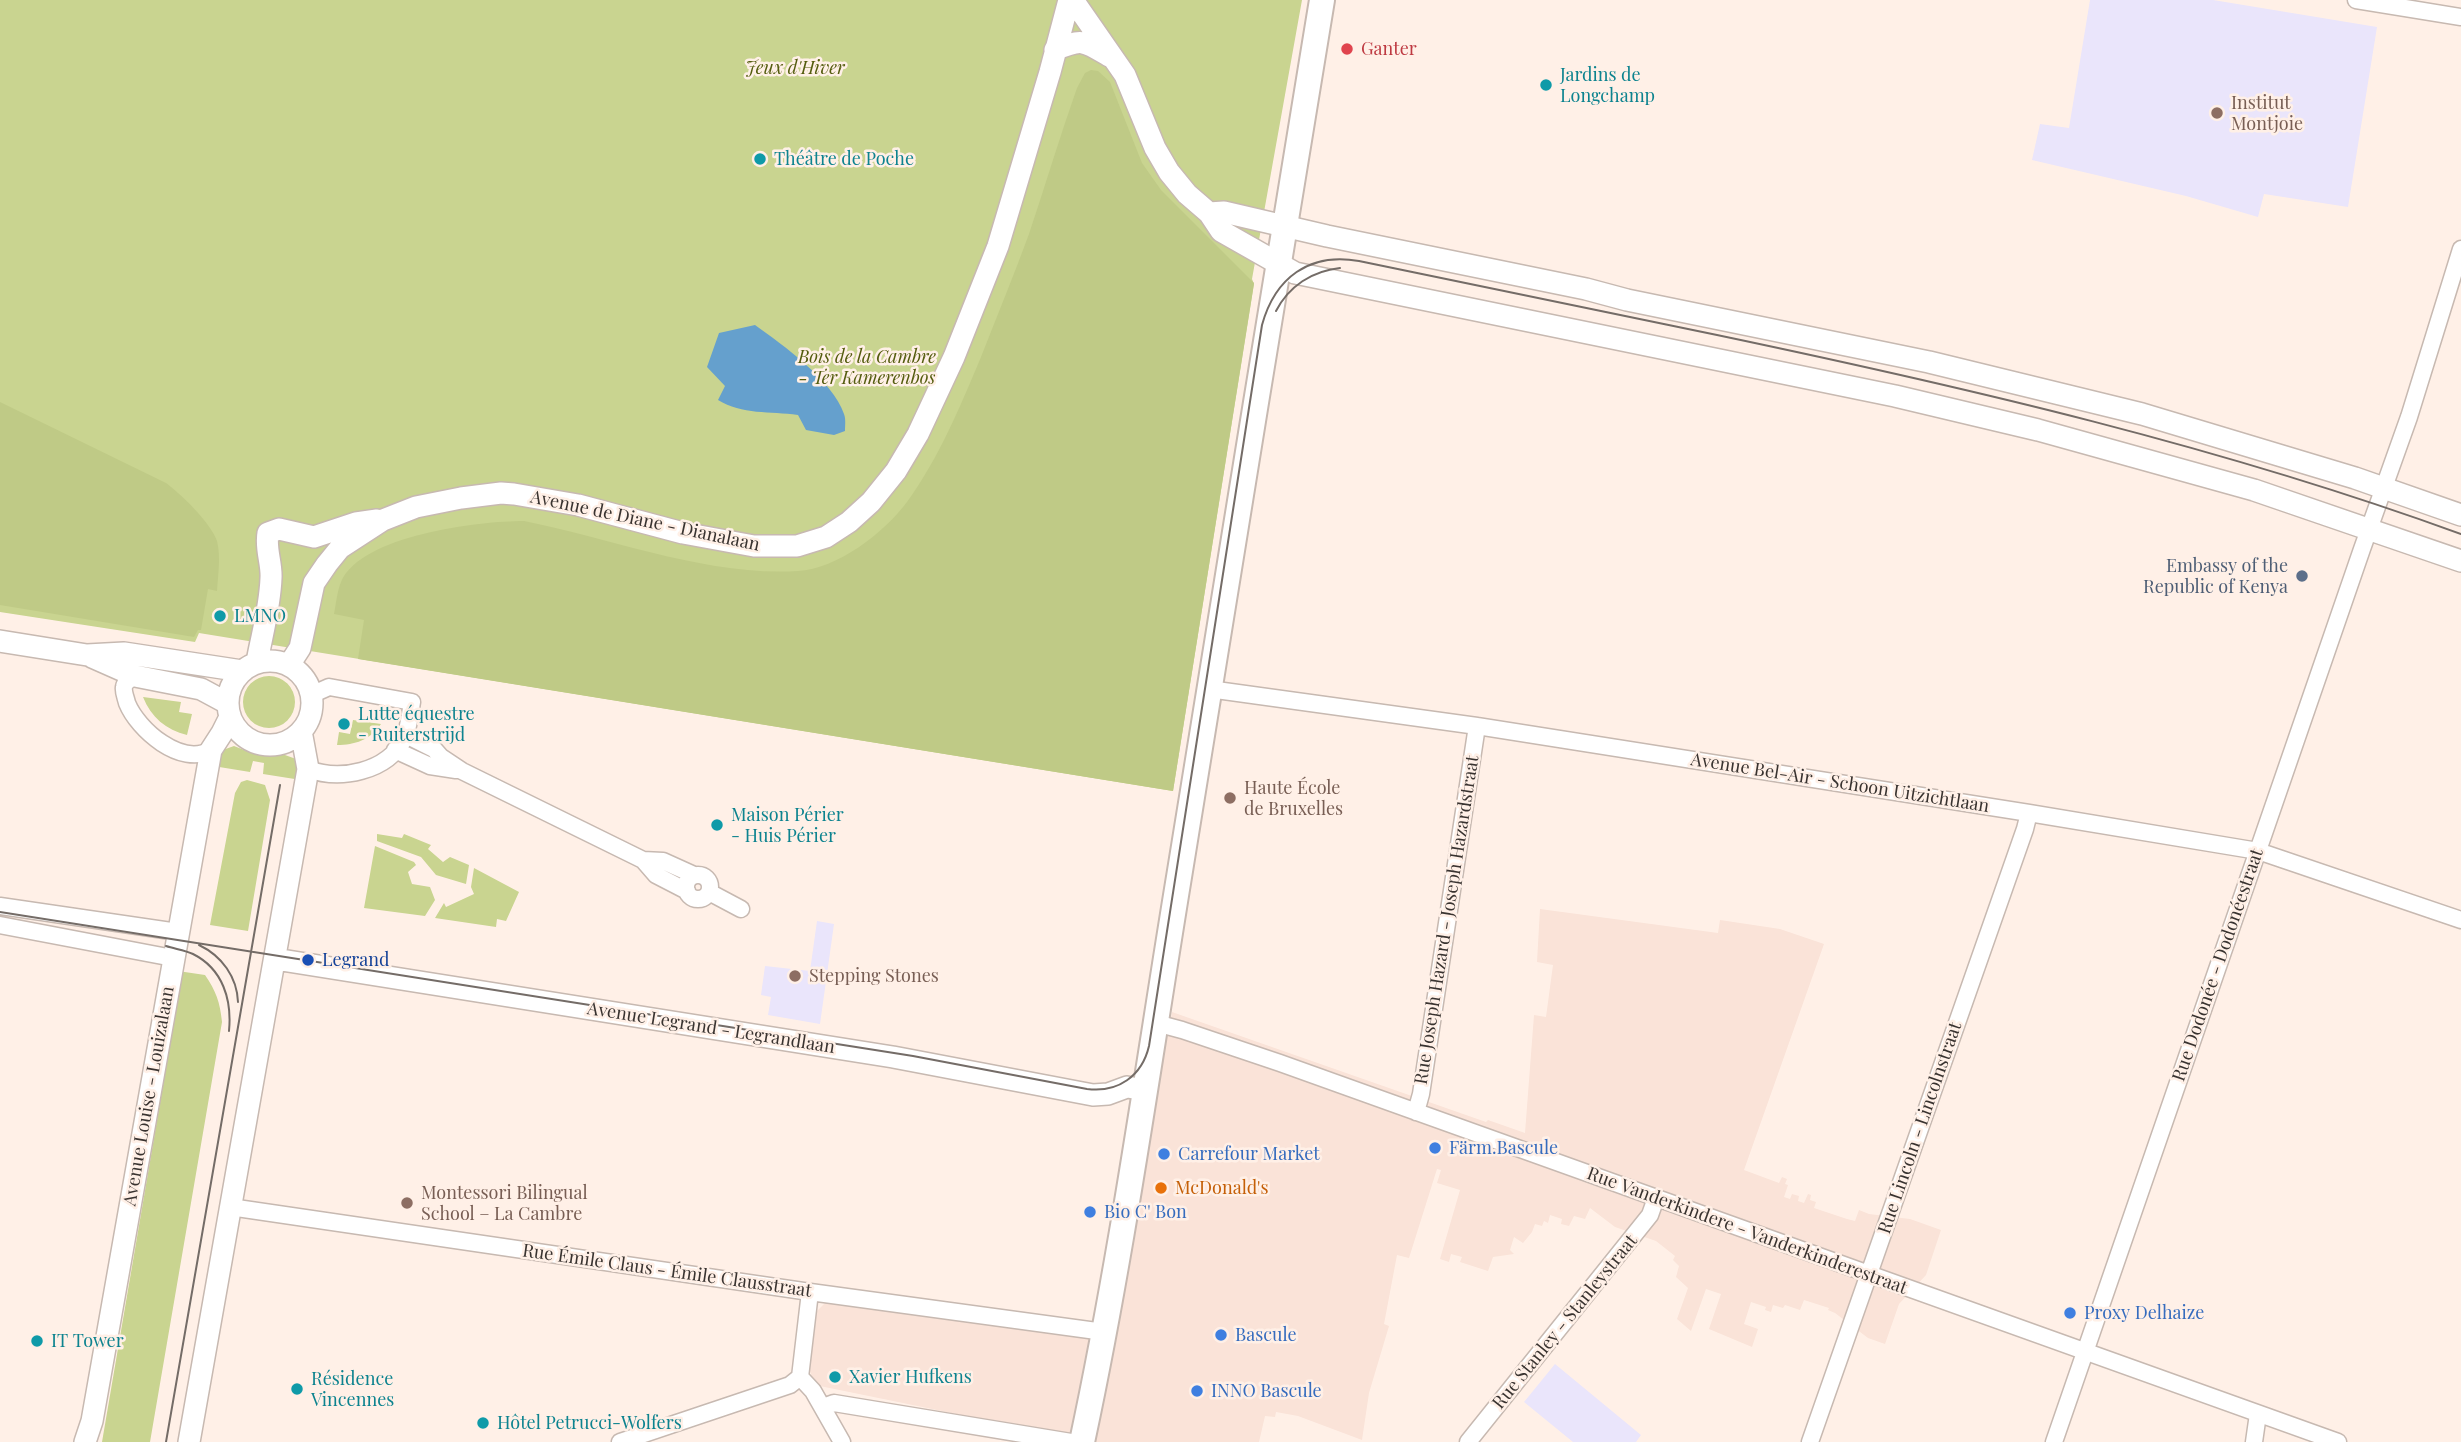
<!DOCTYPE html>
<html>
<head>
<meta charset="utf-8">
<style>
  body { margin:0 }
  canvas { display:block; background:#fff0e7 }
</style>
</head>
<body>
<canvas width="2461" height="1442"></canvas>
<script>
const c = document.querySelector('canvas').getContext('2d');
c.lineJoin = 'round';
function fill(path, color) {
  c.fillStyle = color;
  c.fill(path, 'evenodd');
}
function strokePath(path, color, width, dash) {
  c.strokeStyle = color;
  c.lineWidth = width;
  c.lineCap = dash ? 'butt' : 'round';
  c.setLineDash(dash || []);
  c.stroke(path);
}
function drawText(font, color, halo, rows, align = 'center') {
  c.font = font + ' "Playfair Display",serif';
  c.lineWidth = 5;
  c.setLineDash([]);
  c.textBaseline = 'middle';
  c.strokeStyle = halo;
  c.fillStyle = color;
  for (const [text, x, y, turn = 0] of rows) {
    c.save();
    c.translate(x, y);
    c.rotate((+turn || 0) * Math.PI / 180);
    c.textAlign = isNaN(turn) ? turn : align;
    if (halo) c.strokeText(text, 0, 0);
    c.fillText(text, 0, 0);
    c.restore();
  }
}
fill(new Path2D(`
  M1540,909L1718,933L1720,920L1780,929L1824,944L1744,1170L1779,1183L1782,1177L1787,1179L1785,1184L1788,1185L1784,1197L1790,1199L1792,1194L1799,1196L1798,1201L1804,1203L1808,1194L1811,1195L1810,1200L1816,1202L1814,1208L1847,1219L1855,1221L1859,1210L1869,1214L1910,1219L1941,1230L1926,1275L1899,1304L1885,1344L1868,1338L1835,1313L1828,1310L1829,1308L1804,1300L1800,1310L1785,1305L1783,1308L1773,1305L1771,1312L1765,1310L1766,1307L1751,1302L1744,1324L1758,1329L1752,1347L1709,1329L1721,1294L1706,1289L1691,1331L1677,1319L1688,1288L1676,1277L1679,1266L1673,1260L1675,1256L1656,1241L1615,1227L1590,1208L1585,1219L1574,1216L1569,1226L1561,1224L1562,1219L1550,1215L1548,1223L1544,1221L1542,1226L1535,1224L1532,1232L1523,1243L1514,1237L1510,1250L1514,1254L1493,1257L1488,1271L1460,1262L1462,1257L1451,1254L1449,1262L1440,1259L1460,1190L1437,1183L1441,1170L1437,1169L1409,1258L1397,1255L1384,1324L1389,1326L1369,1393L1362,1440L1298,1416L1276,1412L1275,1417L1265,1416L1259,1442H1068L1070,1434L981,1419L815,1385L808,1366L816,1312L828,1300L1092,1338L1146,1155L1172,1012L1486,1122L1488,1120L1525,1133L1534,1015L1546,1017L1553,965L1537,962Z`), '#fae3d8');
fill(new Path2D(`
  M2090,0H2213L2377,27L2348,207L2264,194L2258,217L2186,196L2032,160L2040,124L2069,128Z
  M817,921L834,924L820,1024L768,1015L771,997L761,995L765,966L810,971Z
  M1555,1364L1641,1435L1636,1442H1573L1524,1402Z`), '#eae5fb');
fill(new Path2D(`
  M0,0H1302L1252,279L1254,284L1173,791L199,633L195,642L0,612Z
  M243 702a26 26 0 1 1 52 0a26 26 0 1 1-52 0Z
  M143,697L181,702L179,712L192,714L187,735C166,730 151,717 143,697Z
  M353,720L381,724C370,740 355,745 337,745L339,732L350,734Z
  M234,746L257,755H285L296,759L301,780L263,774L264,763L253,761L250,772L213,766L220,751Z
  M247,780L265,785L270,800L248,931L210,925L235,793L241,782Z
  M377,834L402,838L404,834L431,845L428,849L443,862L450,857L469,865L466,884L436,875L421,857L377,841Z
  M375,846L414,862L416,865L408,872L412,884L430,887L435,900L425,916L364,908Z
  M474,868L519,892L506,921L497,919L496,927L435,918L444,903L446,907L474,894L471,887Z
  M178,971L205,975C216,991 220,1002 222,1022L150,1442H102L180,986Z`), '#c9d490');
fill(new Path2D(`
  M1091,70L1098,71L1110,82L1142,163L1161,190L1254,283L1173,791L358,659L364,620L334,614C336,604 337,592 341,582C361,535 479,521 524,521C610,538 710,577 798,571C837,569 884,533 907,502C939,458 960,407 981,357C997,316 1014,275 1029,234C1045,186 1060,136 1077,88L1085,73Z
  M0,402L166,483C181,494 211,523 217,541C221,557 218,575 217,591L208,589L201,630H198L194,637L0,605Z`), '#bfca86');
fill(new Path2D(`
  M755,325C783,345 833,381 844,414C846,419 845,426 845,431L834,435L806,430L798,415C770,411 742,415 718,400L725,386L707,367L719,333Z`), '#65a0cd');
const street = new Path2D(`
  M2356,0L2461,17
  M135,676C130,679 125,681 124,687C123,692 126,698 127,703C138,730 181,767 211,750
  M1209,689L1477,726L2029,813L2258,851L2461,920
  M406,735L434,749L441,757L462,771L643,860L663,861L694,875
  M395,750L430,766L456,770
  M308,769C340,781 387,772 404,739C409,728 410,713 412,702L329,687L311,695
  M643,860L656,875L687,891
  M686 887a12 12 0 1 1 24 0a12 12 0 1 1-24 0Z
  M709,892L741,909
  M0,906L178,932
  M0,925L173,958
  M1156,1023L1182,1030L1280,1063L2338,1442
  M1416,1112L1421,1094L1477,726
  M230,1207L810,1292L1104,1332
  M800,1377L810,1292
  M800,1377L813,1391L842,1442
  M823,1407L834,1403L1071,1442
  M620,1442L790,1385L800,1377
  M1468,1442L1650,1215L1656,1198
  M1810,1442L2025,829L2029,813
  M2054,1442L2362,549L2409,417L2461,249
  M2254,1442L2258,1414`);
const secondary = new Path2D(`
  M1073,0L1125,75L1155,148L1169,172L1187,194L1209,213L1221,231L1295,273L1895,396L2038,430L2254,490L2461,561
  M1055,50C1083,38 1084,41 1109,56
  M1209,213L1224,212L1327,236L1586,289L1627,300L1929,362L2142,414L2355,478L2461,515
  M0,641L87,655L124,653L242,671
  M92,657L135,676L201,689L227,703
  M228 703a42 42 0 1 1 84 0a42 42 0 1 1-84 0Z
  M257,662C262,634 270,607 271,578C272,563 265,549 268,533L279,529L314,537L356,523L377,520
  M289,665L300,648L314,583L327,564L340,548L383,520L416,507L461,498L501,493L514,494L578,505L683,533L754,546H797L826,537L849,522L871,502L896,471L918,434L954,357L998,246L1050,72L1069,0
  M275,959L893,1057L1093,1095L1108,1094L1127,1087L1146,1090
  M85,1442L92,1421L211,750L222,733L230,717
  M189,1442L308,769L301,731`);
const primary = new Path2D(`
  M1082,1442C1122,1255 1148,1066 1179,877C1226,585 1274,292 1322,0`);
strokePath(street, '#c7b9b1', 19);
strokePath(secondary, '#c7b9b1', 24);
strokePath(primary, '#c7b9b1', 28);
strokePath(street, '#fff', 16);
strokePath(secondary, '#fff', 21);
strokePath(primary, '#fff', 24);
strokePath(new Path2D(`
  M1276,311C1289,286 1312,271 1340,268
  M0,912L913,1056L1087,1089C1118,1093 1142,1076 1149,1046L1262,325C1275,278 1309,252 1359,261C1478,285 1597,310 1717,335C1969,388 2219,446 2461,534
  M199,945C222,956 237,977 238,1002
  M166,946C175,949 185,950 193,954C223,969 232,1000 229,1031
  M166,1442L280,785`), '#746c67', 2);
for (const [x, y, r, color] of [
  [1347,49,7,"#e0444e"],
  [1546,85,7,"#0f9aa8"],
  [2217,113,7,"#8d6e63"],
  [760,159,7,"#0f9aa8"],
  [2302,576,7,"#5c6f8a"],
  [220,616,7,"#0f9aa8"],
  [344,724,7,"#0f9aa8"],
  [1230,798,7,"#8d6e63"],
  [717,825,7,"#0f9aa8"],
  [308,960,7,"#1a4fb4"],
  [795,976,7,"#8d6e63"],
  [1435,1148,7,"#3f7fe0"],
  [1164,1154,7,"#3f7fe0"],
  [1161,1188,7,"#e8710a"],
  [407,1203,7,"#8d6e63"],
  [1090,1212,7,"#3f7fe0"],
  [2070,1313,7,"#3f7fe0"],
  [1221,1335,7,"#3f7fe0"],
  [37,1341,7,"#0f9aa8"],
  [835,1377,7,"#0f9aa8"],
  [297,1389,7,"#0f9aa8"],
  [1197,1391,7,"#3f7fe0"],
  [483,1423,7,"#0f9aa8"]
]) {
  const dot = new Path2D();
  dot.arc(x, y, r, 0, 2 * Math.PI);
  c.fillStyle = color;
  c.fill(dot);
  strokePath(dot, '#fff0e7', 2.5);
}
drawText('18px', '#be3a42', '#fff0e7', [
  ["Ganter",1361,49]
], 'left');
drawText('italic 18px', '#545c0e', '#fff0e7', [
  ["Jeux d'Hiver",795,68],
  ["Bois de la Cambre",867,357],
  ["- Ter Kamerenbos",867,378]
]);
drawText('18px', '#0d838f', '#fff0e7', [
  ["Jardins de",1560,75],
  ["Longchamp",1560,96],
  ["Théâtre de Poche",774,159],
  ["LMNO",234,616],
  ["Lutte équestre",358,714],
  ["- Ruiterstrijd",358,735],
  ["Maison Périer",731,815],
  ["- Huis Périer",731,836],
  ["IT Tower",51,1341],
  ["Xavier Hufkens",849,1377],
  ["Résidence",311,1379],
  ["Vincennes",311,1400],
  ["Hôtel Petrucci-Wolfers",497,1423]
], 'left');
drawText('18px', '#785e54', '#fff0e7', [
  ["Institut",2231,103],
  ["Montjoie",2231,124],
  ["Haute École",1244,788],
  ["de Bruxelles",1244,809],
  ["Stepping Stones",809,976],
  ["Montessori Bilingual",421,1193],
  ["School – La Cambre",421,1214]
], 'left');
drawText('18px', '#393330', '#fff0e7', [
  ["Avenue de Diane - Dianalaan",645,521,12],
  ["Avenue Bel-Air - Schoon Uitzichtlaan",1840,783,9],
  ["Rue Joseph Hazard - Joseph Hazardstraat",1447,920,-81],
  ["Rue Dodonée - Dodonéestraat",2218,965,-71],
  ["Avenue Legrand - Legrandlaan",711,1028,9],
  ["Avenue Louise - Louizalaan",149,1096,-80],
  ["Rue Lincoln - Lincolnstraat",1920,1128,-71],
  ["Rue Vanderkindere - Vanderkinderestraat",1747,1231,20],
  ["Rue Émile Claus - Émile Clausstraat",667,1271,8],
  ["Rue Stanley - Stanleystraat",1565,1322,-51]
]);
drawText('18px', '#4e5e75', '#fff0e7', [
  ["Embassy of the",2288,566],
  ["Republic of Kenya",2288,587]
], 'right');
drawText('18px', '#164399', '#fff0e7', [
  ["Legrand",322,960]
], 'left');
drawText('18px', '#366cbe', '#fff0e7', [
  ["Färm.Bascule",1449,1148],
  ["Carrefour Market",1178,1154],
  ["Bio C' Bon",1104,1212],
  ["Proxy Delhaize",2084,1313],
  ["Bascule",1235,1335],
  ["INNO Bascule",1211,1391]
], 'left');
drawText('18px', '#c56008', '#fff0e7', [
  ["McDonald's",1175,1188]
], 'left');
</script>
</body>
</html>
